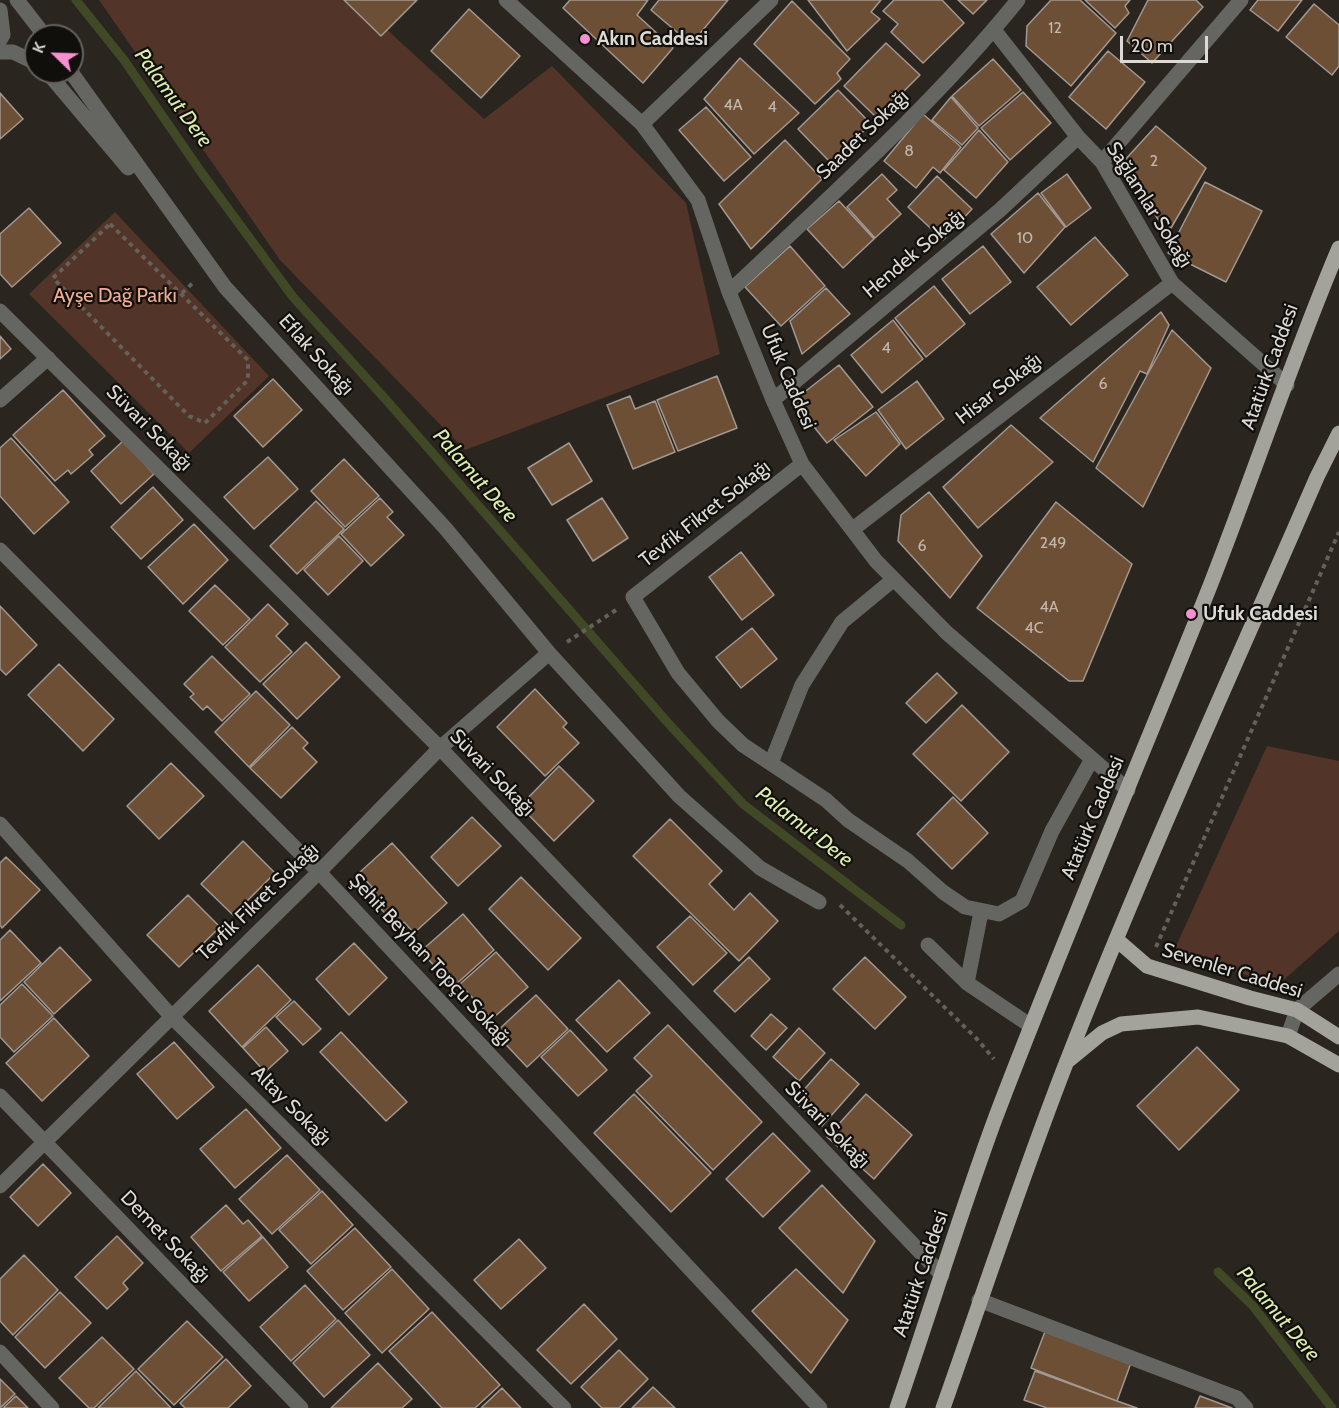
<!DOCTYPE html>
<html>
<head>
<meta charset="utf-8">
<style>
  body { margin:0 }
  #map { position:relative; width:1339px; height:1408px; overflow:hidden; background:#2a261f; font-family:Cabin,sans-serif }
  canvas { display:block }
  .north { position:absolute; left:24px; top:24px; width:60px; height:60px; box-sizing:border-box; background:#110f0c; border:2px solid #63605c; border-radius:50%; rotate:293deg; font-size:16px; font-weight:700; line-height:24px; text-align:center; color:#dddad5 }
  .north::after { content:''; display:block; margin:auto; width:21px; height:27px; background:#f790ce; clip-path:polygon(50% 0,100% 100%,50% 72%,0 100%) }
  .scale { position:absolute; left:1120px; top:36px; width:88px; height:27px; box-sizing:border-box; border:3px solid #dddad5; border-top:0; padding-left:8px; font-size:18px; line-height:21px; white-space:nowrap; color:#dddad5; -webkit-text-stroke:4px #110f0c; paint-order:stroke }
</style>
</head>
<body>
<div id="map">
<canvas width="1339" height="1408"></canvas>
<div class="north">K</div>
<div class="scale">20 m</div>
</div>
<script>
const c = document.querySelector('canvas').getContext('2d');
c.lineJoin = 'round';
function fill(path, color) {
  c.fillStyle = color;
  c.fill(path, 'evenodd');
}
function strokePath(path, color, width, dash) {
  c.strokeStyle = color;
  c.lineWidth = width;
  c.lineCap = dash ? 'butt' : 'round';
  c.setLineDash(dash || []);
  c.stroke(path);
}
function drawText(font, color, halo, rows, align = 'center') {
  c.font = font + ' Cabin,sans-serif';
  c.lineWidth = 4.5;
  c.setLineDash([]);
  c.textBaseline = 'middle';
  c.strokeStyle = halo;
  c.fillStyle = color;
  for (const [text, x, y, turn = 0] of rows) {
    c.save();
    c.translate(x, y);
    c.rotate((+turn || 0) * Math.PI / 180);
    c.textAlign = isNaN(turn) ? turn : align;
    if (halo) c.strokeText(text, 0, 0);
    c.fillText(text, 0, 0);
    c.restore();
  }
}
fill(new Path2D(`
  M99,0H355L484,119L552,66L686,203L720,354L465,450L280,260Z
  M115,212L269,376L189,453L29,294Z
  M1267,746L1339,761V931L1279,984L1172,955Z`), '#523428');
strokePath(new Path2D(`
  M76,0L124,60L201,172L293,297L388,402L668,723L743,804L901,925
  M1218,1272L1253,1306L1332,1408`), '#404826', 9);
const building = new Path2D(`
  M344,0H417L381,36Z
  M570,0H648L637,15L673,48L643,83L563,8Z
  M659,0H728L691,44L651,10Z
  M808,0H881L871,12L880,19L847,51Z
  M894,0H942L964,23L923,63L891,32L898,24L883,11Z
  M958,0H987L973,14Z
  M1051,0H1080L1116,33L1071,86L1026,46L1027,26Z
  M1085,0H1130L1125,6L1129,13L1115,28Z
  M1148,0H1196L1203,7L1152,63L1127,41Z
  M1258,0H1302L1278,31L1250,10Z
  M792,1L850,59L837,73L841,79L815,104L754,44Z
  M1314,4L1339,25V66L1332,75L1286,37Z
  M469,9L520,56L481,98L431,51Z
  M886,43L920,75L877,118L844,86Z
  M1108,51L1145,82L1106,129L1069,97Z
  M740,58L799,113L754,154L704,99Z
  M993,59L1021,90L979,126L952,96Z
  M838,90L871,124L831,163L798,129Z
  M1023,92L1051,123L1010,160L981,128Z
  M0,93L23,119L0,139Z
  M951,97L978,128L962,145L932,120Z
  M706,107L751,157L724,181L679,130Z
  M923,114L961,147L940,173L933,167L916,188L884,161Z
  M1156,126L1206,168L1171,228L1159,221L1123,162Z
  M979,130L1008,162L976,198L944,170Z
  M785,140L822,179L751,249L719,204Z
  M882,174L897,190L887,199L901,214L875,238L847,207Z
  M1067,174L1091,208L1066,227L1041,193Z
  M937,176L972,209L943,240L908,207Z
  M1205,182L1262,211L1226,282L1168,253Z
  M1038,193L1065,227L1024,273L991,234Z
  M839,201L874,239L843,268L807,229Z
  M29,208L61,243L12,287L0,274V234Z
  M1095,237L1128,275L1071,325L1037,287Z
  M790,246L825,286L781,326L745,287Z
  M983,246L1011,282L970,314L942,279Z
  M934,286L965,324L926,357L895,318Z
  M826,288L850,314L802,354L790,321Z
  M1161,312L1169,325L1147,374L1140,371L1093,462L1040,418Z
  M893,320L923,359L882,393L851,355Z
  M1172,330L1211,368L1143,507L1096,468Z
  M0,336L11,349L0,359Z
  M839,365L873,407L827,443L793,401Z
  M717,376L737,428L678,451L657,400Z
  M273,379L302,410L263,447L234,416Z
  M917,381L944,419L906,449L878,410Z
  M63,390L105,436L89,450L93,455L71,474L68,470L55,481L13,435Z
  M630,396L635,409L655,401L675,452L633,469L607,405Z
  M876,412L900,444L866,476L834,440Z
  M1011,425L1053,462L978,528L943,487Z
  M11,438L69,502L34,534L0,496V448Z
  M123,441L154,474L121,504L91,471Z
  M569,443L592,481L552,505L528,468Z
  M268,457L298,489L254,529L224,497Z
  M344,459L379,496L345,527L311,491Z
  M153,487L183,520L141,559L111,527Z
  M929,492L982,556L950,598L898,541L901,515Z
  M380,498L393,512L387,517L404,535L371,566L341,534Z
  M602,498L628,538L593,561L567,520Z
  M316,501L344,529L297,574L270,546Z
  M1056,502L1132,564L1083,681H1069L977,608Z
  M194,524L228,560L183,604L148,567Z
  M339,536L363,561L328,595L304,570Z
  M741,552L774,595L742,620L709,577Z
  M215,585L250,619L223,645L189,611Z
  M268,604L288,624L276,636L292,652L260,682L225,647Z
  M0,606L37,645L6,675L0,669Z
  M752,628L777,659L741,688L716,657Z
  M306,642L340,677L297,719L263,684Z
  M212,656L250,694L222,721L207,706L203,710L190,697L194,694L184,684Z
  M59,664L114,719L83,751L28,695Z
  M937,673L957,693L926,723L906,703Z
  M535,689L567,723L563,727L579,743L545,776L497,727Z
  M256,691L290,725L249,767L215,732Z
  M962,705L1009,752L961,801L913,754Z
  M292,727L308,743L303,748L317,762L281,798L250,768Z
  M171,763L204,796L159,839L127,806Z
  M559,766L594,801L554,841L520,806Z
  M953,797L988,833L952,869L917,834Z
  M472,817L501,846L458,886L431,857Z
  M670,819L722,871L709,884L734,910L750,893L778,921L739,961L633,856Z
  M243,841L275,873L233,915L201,884Z
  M392,843L447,903L414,933L404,922L398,927L365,892L372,887L359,873Z
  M6,857L40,890L2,928L0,925V863Z
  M521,877L581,938L548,970L489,909Z
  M188,895L220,927L179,967L147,935Z
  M463,914L494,950L453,987L421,951Z
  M690,916L727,953L693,985L657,947Z
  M10,930L41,963L0,1001V940Z
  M354,943L387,978L349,1015L316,979Z
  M60,947L91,980L54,1014L24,982Z
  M496,952L528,987L492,1019L460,984Z
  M749,957L770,979L735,1012L714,991Z
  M865,957L906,997L875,1029L833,989Z
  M258,965L291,1000L242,1047L209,1011Z
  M619,980L650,1013L607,1052L576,1020Z
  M22,984L53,1016L14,1052L0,1037V1005Z
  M536,995L568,1029L527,1067L495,1033Z
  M294,1001L321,1029L303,1045L276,1017Z
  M771,1014L787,1028L766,1050L751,1036Z
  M54,1018L89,1056L42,1101L6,1063Z
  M668,1025L762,1122L713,1170L636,1091L652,1076L634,1058Z
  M266,1027L288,1051L265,1072L243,1048Z
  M799,1028L825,1053L799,1081L773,1057Z
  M570,1030L607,1070L578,1096L541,1057Z
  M341,1032L407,1102L386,1121L320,1052Z
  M174,1042L214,1087L177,1119L137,1074Z
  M1197,1047L1239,1090L1179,1150L1137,1106Z
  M831,1059L859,1084L822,1126L794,1101Z
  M634,1094L711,1173L671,1212L594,1133Z
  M866,1094L912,1135L874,1179L827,1137Z
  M246,1109L281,1148L235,1188L200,1149Z
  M773,1133L810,1171L763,1217L726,1179Z
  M287,1155L320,1190L272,1234L239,1199Z
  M43,1164L71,1193L38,1226L10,1197Z
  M822,1185L875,1241L843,1293L779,1228Z
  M322,1191L353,1225L311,1264L279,1230Z
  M226,1205L243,1224L248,1220L262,1236L221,1271L191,1237Z
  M355,1228L391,1267L343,1310L307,1271Z
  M117,1236L143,1263L123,1283L128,1289L107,1309L75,1277Z
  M263,1237L288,1267L249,1301L223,1272Z
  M519,1239L546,1268L501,1309L474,1280Z
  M24,1255L58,1290L13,1335L0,1321V1279Z
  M392,1269L429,1309L382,1353L345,1313Z
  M796,1269L848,1320L811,1373L752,1311Z
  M305,1285L336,1319L291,1361L260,1327Z
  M60,1292L91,1323L45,1368L15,1337Z
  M584,1304L617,1339L571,1384L537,1350Z
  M432,1312L500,1385L475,1408H442L389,1351Z
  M338,1320L370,1355L324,1397L293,1363Z
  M187,1321L223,1357L174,1405L138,1369Z
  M1046,1329L1132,1360L1117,1401L1031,1368Z
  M102,1337L134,1369L94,1408H89L59,1378Z
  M619,1350L648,1379L619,1408H602L581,1387Z
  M226,1359L251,1386L228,1408H185L180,1403Z
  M378,1363L412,1399L402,1408H331Z
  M136,1371L171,1408H98Z
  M1035,1371L1117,1401L1137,1408H1047L1024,1400Z
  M0,1379L15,1394L0,1408Z
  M653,1387L675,1408H632Z
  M502,1388L521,1408H481Z
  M16,1396L28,1408H3Z
  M1200,1396L1232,1408H1195Z`);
fill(building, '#6d4f36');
strokePath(building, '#a19892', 1.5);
strokePath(new Path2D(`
  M110,224L248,360V380L205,423L189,416L53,278Z
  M182,293L195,281
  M567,642L616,610
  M840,905L976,1038L994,1059
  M1156,947L1339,532`), '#64605a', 4, [4.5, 4.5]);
strokePath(new Path2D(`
  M17,0L45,36
  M506,0L642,124L698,200L729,292L773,400L802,464L876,561L947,633L1128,790
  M0,10L3,35L0,40
  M994,30L1078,137L1102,162L1172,283L1287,385
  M0,52H13L36,63
  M47,72L128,168
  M71,72L225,287L446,529L549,653L679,796L760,868L819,902
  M642,124L771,0
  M1102,162L1241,0
  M729,292C828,198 932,106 1018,0
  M0,311L440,748L942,1275
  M0,400L48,358
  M773,400L1000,210L1078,137
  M802,464L633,597L678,673L718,721L743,745L826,800L848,820L908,861L943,892L965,907L999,914L1022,901L1052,831L1092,759
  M853,529L1172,283
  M0,550L319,872L820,1408
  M771,763L802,685L842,622L894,579
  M0,824L171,1016L564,1408
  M928,945L967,983L1031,1026
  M967,983L981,912
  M1288,1036L1297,1010L1339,974
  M0,1096L301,1408
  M0,1186L319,872L440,748L549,653
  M979,1300L1237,1398L1246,1408
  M0,1352L52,1408`), '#656561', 15);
strokePath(new Path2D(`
  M1117,940L1147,966L1250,998L1297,1010L1339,1037
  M1069,1060L1102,1033L1121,1024L1198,1017L1288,1036L1339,1065
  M897,1408C930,1312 960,1214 995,1119C1063,940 1139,764 1210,586C1254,474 1292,359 1339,248
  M943,1408C984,1292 1022,1176 1067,1061C1144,864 1233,671 1317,477L1339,433`), '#a4a39b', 15);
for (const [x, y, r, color] of [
  [585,39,6,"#f790ce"],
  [1191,614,6,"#f790ce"]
]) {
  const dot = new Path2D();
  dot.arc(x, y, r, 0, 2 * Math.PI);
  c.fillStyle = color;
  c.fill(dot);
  strokePath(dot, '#110f0c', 2);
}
drawText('16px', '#c1b7ad', null, [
  ["12",1055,28],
  ["4A",733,105],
  ["4",772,107],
  ["8",909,151],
  ["2",1154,161],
  ["10",1025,238],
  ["4",886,348],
  ["6",1103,384],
  ["249",1053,543],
  ["6",922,546],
  ["4A",1049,607],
  ["4C",1034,628]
]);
drawText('bold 20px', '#dddad5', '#110f0c', [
  ["Akın Caddesi",597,39],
  ["Ufuk Caddesi",1203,614]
], 'left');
drawText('20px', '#dddad5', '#110f0c', [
  ["Saadet Sokağı",863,135,-44],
  ["Sağlamlar Sokağı",1149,205,58],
  ["Hendek Sokağı",914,254,-40],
  ["Eflak Sokağı",316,355,48],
  ["Atatürk Caddesi",1270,367,-70],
  ["Ufuk Caddesi",788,377,67],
  ["Hisar Sokağı",999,389,-38],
  ["Süvari Sokağı",149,428,45],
  ["Tevfik Fikret Sokağı",705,514,-38],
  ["Süvari Sokağı",492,773,46],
  ["Atatürk Caddesi",1093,818,-67],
  ["Tevfik Fikret Sokağı",258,902,-44],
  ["Şehit Beyhan Topçu Sokağı",430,960,47],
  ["Sevenler Caddesi",1232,971,17],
  ["Altay Sokağı",291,1106,45],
  ["Süvari Sokağı",827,1125,46],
  ["Demet Sokağı",165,1237,46],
  ["Atatürk Caddesi",921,1274,-71]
]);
drawText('20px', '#efad94', '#110f0c', [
  ["Ayşe Dağ Parkı",115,296]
]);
drawText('italic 21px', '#dcedae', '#110f0c', [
  ["Palamut Dere",173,98,54],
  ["Palamut Dere",475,476,49],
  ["Palamut Dere",804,827,38],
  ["Palamut Dere",1278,1314,50]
]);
</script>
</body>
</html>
